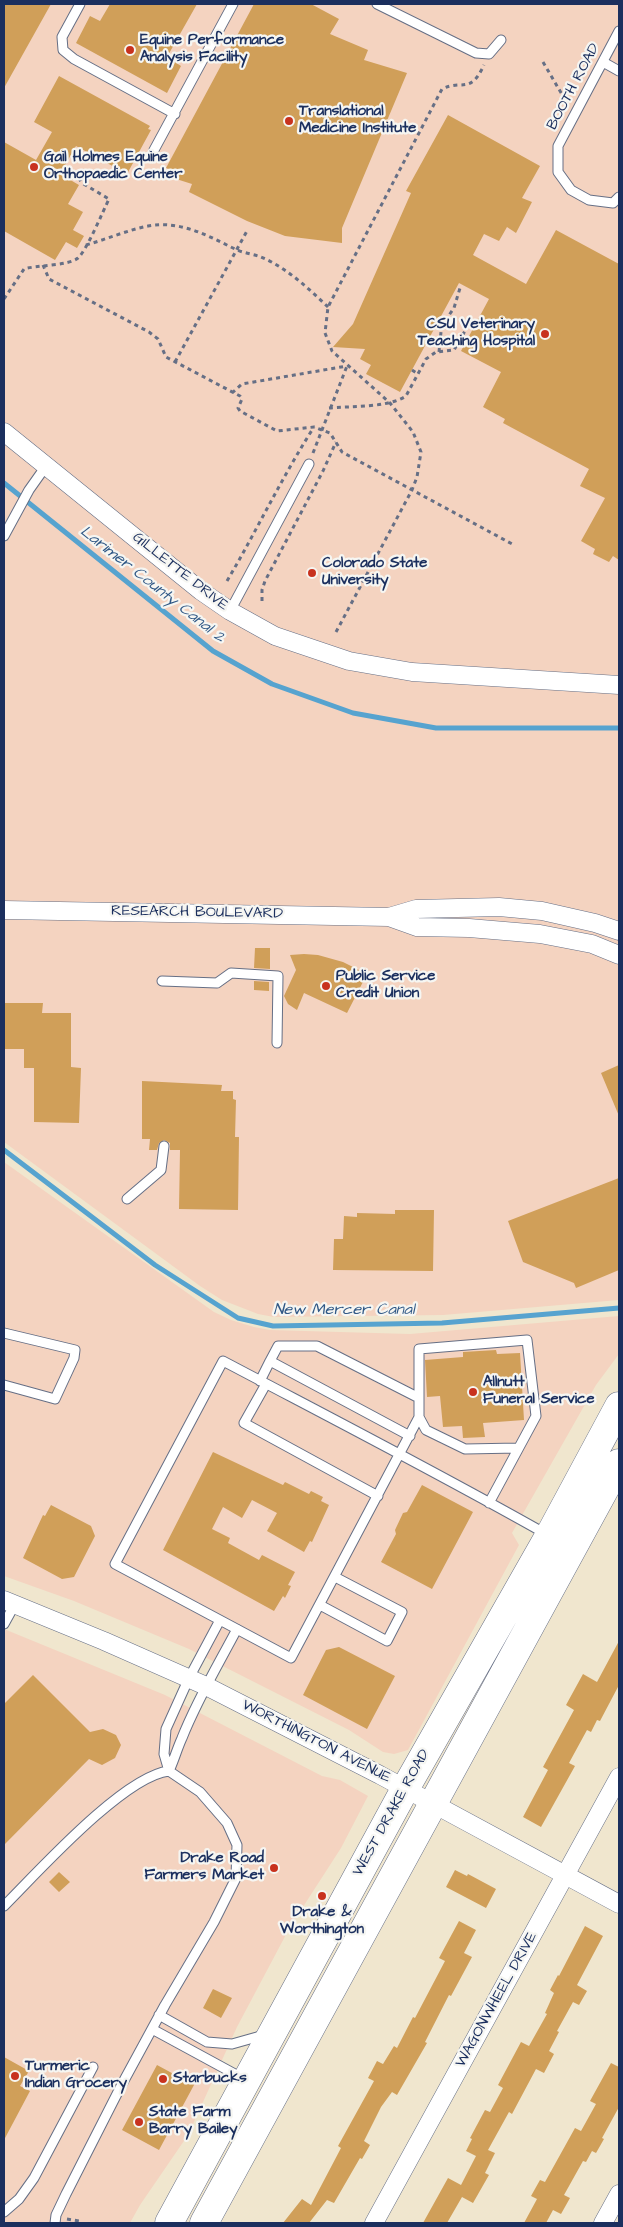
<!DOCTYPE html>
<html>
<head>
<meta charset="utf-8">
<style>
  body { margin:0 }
  #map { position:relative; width:623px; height:2227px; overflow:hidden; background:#f0e6ce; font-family:"Architects Daughter",sans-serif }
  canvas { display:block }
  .frame { position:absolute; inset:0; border:5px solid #1b2f5e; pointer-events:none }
</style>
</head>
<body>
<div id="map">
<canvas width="623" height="2227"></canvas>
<div class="frame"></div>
</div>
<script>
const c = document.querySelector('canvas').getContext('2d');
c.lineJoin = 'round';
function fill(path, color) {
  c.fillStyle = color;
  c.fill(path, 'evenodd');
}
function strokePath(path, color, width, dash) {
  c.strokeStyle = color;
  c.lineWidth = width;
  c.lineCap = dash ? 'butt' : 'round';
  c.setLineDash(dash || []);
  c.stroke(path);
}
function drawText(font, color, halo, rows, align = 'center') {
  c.font = font + ' "Architects Daughter",sans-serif';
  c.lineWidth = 4.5;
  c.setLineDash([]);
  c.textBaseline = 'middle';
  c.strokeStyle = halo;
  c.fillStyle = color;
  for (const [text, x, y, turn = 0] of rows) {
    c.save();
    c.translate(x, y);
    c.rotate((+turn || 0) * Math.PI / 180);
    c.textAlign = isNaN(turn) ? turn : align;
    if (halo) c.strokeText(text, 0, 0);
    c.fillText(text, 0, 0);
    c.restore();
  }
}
fill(new Path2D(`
  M4,4H619V1300L443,1315L274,1317L258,1314L222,1300L200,1286L4,1142Z
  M4,1162L214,1312L231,1320L254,1327L270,1330L410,1334L619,1316V1354L596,1385L512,1533L519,1545L408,1750L394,1754L383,1752L349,1730L189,1649L74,1601L4,1576Z
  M4,1629L165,1695L322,1776L340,1780L368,1796L341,1848L290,1927L237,2027L188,2135L140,2205L130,2223H4Z`), '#f4d3c0');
strokePath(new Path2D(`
  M4,483L213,651L272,684L353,713L436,728H619
  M4,1150L155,1265L238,1318L273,1326L442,1323L619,1308`), '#56a3cf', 5);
fill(new Path2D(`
  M4,4H51L4,88Z
  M110,4H197L167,57L181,66L167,93L76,43L90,16L100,21Z
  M254,4H311L339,19L330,34L368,50L364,60L407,73L342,228V243L285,236L247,221L189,192L192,184L173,178L176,172L166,168Z
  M59,76L150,126L148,129L151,130L127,174L76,146L60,174L79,185L68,204L83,212L73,230L84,236L77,248L66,242L55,260L4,231V142L36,160L52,132L34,122Z
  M448,115L540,166L522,198L532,202L516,233L507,227L499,241L484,234L473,255L526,284L556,230L619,264V560L613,556L609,562L593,554L595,549L581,541L605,498L580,486L589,469L503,423L505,419L483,407L501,372L461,351L489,299L459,283L400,392L366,374L371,365L360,359L365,349L333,347L353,324L411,193L406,191Z
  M255,948H270V969L254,968Z
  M304,954L318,955L343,962L367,974L347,1013L304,993L297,1010L288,1004L284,996L296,970L290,955Z
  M254,981L269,982V991L254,990Z
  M4,1003H43L42,1013H71V1067L81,1068L79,1123L34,1122V1068H24V1049H4Z
  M619,1065V1116L601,1073Z
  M142,1081L222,1085L221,1091H233V1099L236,1100L235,1137H239L238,1210L179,1209L180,1150H170V1143L164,1140L159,1143L157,1150H149L150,1139H142Z
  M619,1178V1255L618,1259L619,1270L576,1288L574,1283L523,1262L508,1221Z
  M395,1210H434L433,1271L333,1270L334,1239H343L344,1216L357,1217V1213L395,1214Z
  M496,1350L497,1354L520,1353L524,1420L483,1423L485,1437L463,1438L462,1426L443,1427L440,1396L427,1397L425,1360L463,1357V1352Z
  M213,1452L283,1485L285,1482L309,1494L311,1491L323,1497L321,1501L329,1505L312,1542L310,1541L304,1552L267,1531L277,1513L252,1500L242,1518L223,1507L212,1529L230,1538L228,1543L259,1560L262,1555L295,1572L288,1585L291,1586L285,1598L283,1596L274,1611L163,1550Z
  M422,1485L473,1512L432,1589L381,1562L396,1534L395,1530L403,1513L407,1512Z
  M51,1505L91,1526L95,1536L74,1577L62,1579L23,1558L43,1515L45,1516Z
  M619,1641V1685L600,1721L597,1720L591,1732L587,1730L569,1763L575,1766L541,1827L523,1817L548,1770L543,1767L574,1710L566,1705L583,1674L597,1682Z
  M339,1647L395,1676L367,1729L303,1695L326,1650Z
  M33,1675L90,1732L103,1729L116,1735L121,1745L115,1758L102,1765L89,1759L4,1845V1704Z
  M455,1870L467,1876L468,1874L496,1889L486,1908L446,1887Z
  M59,1872L70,1882L59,1892L49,1882Z
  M459,1921L476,1930L464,1953L472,1957L451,1996L449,1995L425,2042L427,2043L397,2095L392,2092L381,2107L364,2141L370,2145L362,2159L360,2158L334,2203L327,2200L309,2223H283L302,2199L311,2205L341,2148L338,2146L374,2081L368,2078L377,2061L383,2064L394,2046L397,2048L413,2017L415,2018L445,1961L439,1958Z
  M585,1926L603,1936L577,1985L587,1991L579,2005L573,2002L557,2031L559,2032L549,2051L554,2054L544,2073L536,2069L512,2114L509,2112L488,2150L495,2153L485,2173L489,2175L473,2203L462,2197L447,2223H423L448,2178L461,2185L476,2156L466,2151L472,2139L470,2138L485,2110L490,2112L503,2088L498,2085L521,2042L529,2046L547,2014L545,2013L554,1993L550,1990L558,1975L559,1976Z
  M213,1989L232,1998L221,2018L203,2008Z
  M4,2057L29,2071L20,2086L30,2091L4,2140Z
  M611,2063L619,2067V2107L602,2138L604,2139L596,2153L592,2151L586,2162L583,2161L564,2195L570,2198L561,2214L553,2210L546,2223H524L537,2199L531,2196L540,2180L545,2182L575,2128L581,2131L596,2104L590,2101Z
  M157,2065L194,2085L159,2150L122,2130Z`), '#d09f59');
const lane = new Path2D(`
  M80,4L62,37L63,50L74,59L175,114
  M377,4L476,53L489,54L501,40
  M619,31L558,146V172L571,190L589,200L613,203L619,197
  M603,62L619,71
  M154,150L233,4
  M4,536L29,490L46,466
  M230,611L309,464
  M162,981L217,983L231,973L278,976L277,1043
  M127,1199L161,1170L164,1146
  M4,1333L75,1350L74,1358L55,1399L4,1385
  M260,1381L270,1361
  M266,1384L244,1423L378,1496
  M419,1417L426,1430L465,1449L518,1448
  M410,1436L270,1361L278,1346H317L419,1398
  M489,1503L536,1416L527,1340L419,1349V1417L291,1658L115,1564L223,1361C331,1418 440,1474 546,1534
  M320,1605L387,1641L402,1612L335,1577
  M4,1624L15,1604
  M169,1771C174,1760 177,1749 182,1738C197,1700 218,1665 237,1629
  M4,1906C38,1872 124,1776 169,1771
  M159,2015L207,2042L232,2044L264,2035
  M152,2029L244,2079
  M4,2212L19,2199L34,2178L93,2067
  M55,2223L56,2215L66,2194L121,2086L165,2005L214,1922L236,1878L237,1845L227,1823L200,1792L169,1771L164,1754L166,1729L189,1678L220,1620`);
const street = new Path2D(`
  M4,432L201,591L230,611L275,636L349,661L412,672L619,685
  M4,910L389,917L416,909L499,907L542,911L595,923L619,931
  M389,917L417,927L469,928L540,934L592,944L619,955
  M4,1600L104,1641L206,1686L380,1775L619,1904
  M374,2223L619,1777
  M603,2223L619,2194`);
const primary = new Path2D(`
  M169,2223L405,1789L549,1536L619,1406
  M204,2223L619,1463`);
strokePath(lane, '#666f85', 11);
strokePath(street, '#666f85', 19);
strokePath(primary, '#666f85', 29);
strokePath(new Path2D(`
  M543,62L567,103
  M86,245C107,239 128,230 148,226C181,220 208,236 235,249C243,253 253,254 261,257C287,268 308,288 328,307
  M43,265L49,279L149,332L158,339L166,357L240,396L242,399L238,408L240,411L277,431L314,427L330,433L342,452L514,545
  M4,299L24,269C37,265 68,266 78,258C87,250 103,211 109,199L82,183L80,180L87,168
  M439,352L441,332L445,321L454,308L460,288
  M175,362L247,231
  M412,370L418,374
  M232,393L242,384L347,366
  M329,408C351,406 388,408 406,396L426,359L436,352L454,350L465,331
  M313,453L347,366
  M227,581C257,530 282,477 314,427
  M262,601V590L265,581L323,471L336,442
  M336,632L412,490L417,477L421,452L413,432L390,403L332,351L325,333L328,307L442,89C463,79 470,95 484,65
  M67,2219L79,2221`), '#666f85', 3, [4, 4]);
strokePath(lane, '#fff', 9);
strokePath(street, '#fff', 18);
strokePath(primary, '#fff', 28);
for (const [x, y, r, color] of [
  [130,50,5,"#c8321e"],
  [289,121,5,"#c8321e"],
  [34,167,5,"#c8321e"],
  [545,334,5,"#c8321e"],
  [312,573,5,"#c8321e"],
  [326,986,5,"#c8321e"],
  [473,1392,5,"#c8321e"],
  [274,1868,5,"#c8321e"],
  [322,1896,5,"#c8321e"],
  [15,2076,5,"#c8321e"],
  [163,2079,5,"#c8321e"],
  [139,2122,5,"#c8321e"]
]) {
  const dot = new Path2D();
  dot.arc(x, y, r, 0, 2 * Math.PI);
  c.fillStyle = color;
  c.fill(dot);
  strokePath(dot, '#f6f6f2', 2);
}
drawText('bold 15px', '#1b2f5e', '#f6f6f2', [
  ["Equine Performance",140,41],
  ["Analysis Facility",140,58],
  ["Translational",299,112],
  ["Medicine Institute",299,129],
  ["Gail Holmes Equine",44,158],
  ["Orthopaedic Center",44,175],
  ["CSU Veterinary",535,325,"right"],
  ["Teaching Hospital",535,342,"right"],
  ["Colorado State",322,564],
  ["University",322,581],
  ["Public Service",336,977],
  ["Credit Union",336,994],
  ["Allnutt",483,1383],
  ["Funeral Service",483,1400],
  ["Drake Road",264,1859,"right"],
  ["Farmers Market",264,1876,"right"],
  ["Drake &",322,1913,"center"],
  ["Worthington",322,1930,"center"],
  ["Turmeric",25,2067],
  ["Indian Grocery",25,2084],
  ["Starbucks",173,2079],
  ["State Farm",149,2113],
  ["Barry Bailey",149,2130]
], 'left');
drawText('15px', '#1b2f5e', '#f6f6f2', [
  ["BOOTH ROAD",574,87,-62],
  ["GILLETTE DRIVE",180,572,38],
  ["RESEARCH BOULEVARD",197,913,1],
  ["WORTHINGTON AVENUE",316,1742,27],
  ["WEST DRAKE ROAD",392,1813,-61],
  ["WAGONWHEEL DRIVE",497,2000,-61]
]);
drawText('italic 16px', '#305886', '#f6f6f2', [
  ["Larimer County Canal 2",152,585,38],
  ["New Mercer Canal",344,1311]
]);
</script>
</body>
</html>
